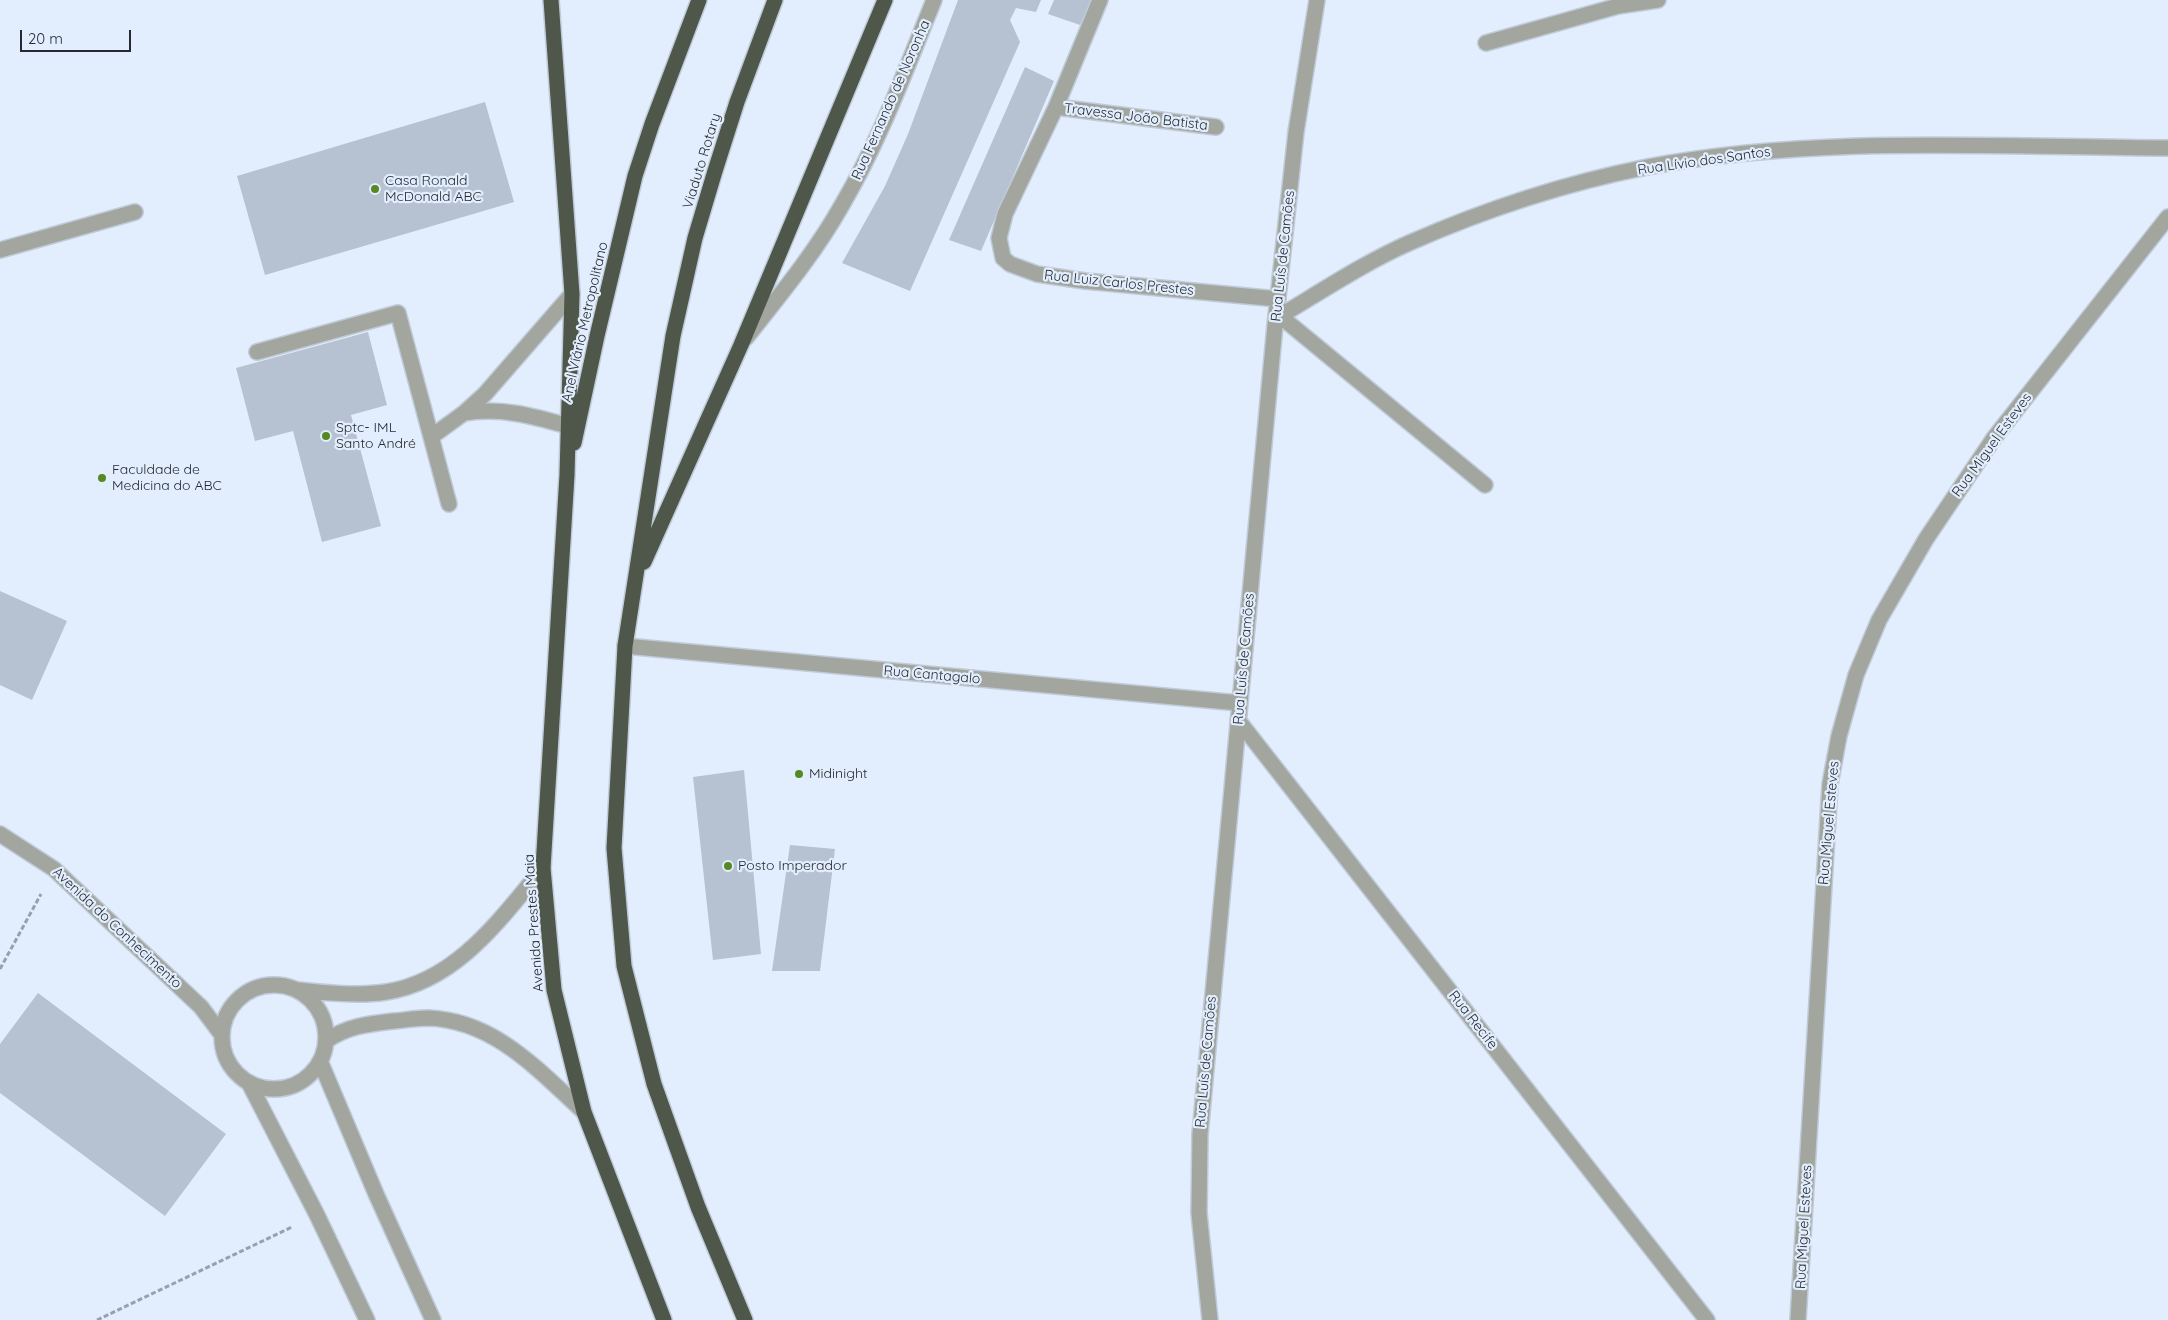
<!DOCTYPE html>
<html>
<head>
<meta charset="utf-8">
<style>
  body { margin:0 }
  #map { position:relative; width:2168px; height:1320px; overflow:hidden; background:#e2eefe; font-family:Quicksand,sans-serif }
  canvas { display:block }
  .scale { position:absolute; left:20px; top:30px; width:111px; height:22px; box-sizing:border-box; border:2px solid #262a30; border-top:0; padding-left:6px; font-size:15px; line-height:18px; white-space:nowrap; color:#262a30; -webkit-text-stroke:4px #e2eefe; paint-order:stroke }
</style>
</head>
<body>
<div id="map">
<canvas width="2168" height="1320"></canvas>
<div class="scale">20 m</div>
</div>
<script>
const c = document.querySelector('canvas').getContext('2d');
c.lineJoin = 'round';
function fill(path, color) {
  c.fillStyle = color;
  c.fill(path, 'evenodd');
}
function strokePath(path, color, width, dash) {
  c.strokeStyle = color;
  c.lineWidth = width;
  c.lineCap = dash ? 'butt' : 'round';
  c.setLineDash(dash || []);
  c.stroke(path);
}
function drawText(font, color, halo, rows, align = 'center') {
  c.font = font + ' Quicksand,sans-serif';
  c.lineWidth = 4.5;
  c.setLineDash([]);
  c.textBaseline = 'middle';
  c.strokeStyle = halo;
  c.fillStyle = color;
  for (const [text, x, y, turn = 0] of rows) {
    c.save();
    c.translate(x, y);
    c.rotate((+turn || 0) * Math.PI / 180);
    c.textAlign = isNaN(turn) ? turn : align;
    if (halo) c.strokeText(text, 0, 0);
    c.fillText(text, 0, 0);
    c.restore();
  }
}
fill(new Path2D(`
  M958,0H1041L1036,12L1016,8L1010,20L1020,42L910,291L842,263L885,186L908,134Z
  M1054,0H1091L1080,25L1048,14Z
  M1025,67L1054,81L981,251L949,240Z
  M485,102L514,202L265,275L237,176Z
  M368,332L387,405L351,415L381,526L322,542L293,431L255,441L236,368Z
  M0,591L67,621L32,700L0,685Z
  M744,770L761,954L713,960L693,777Z
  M790,845L835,849L820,971H772Z
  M38,993L226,1134L165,1216L0,1093V1044Z`), '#b6c1d1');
const minor = new Path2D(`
  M1100,0L1056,107L1005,214L999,238L1003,258L1010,264L1037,274L1085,281L1278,299
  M1486,43L1618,6L1658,0
  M1056,107L1216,127
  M0,250L135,212
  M1280,316L1485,485
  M1275,325L1280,316C1322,291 1364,263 1409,243C1484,210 1566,183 1647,167C1816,135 1996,147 2168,148
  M746,338C780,295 815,253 842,205C880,140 906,69 934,0
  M257,352L398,313L449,504
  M464,413C501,407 533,416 568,426
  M431,437L464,413L485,394L572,294
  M625,646L1239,703
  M1238,720L1707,1320
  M0,834L54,869L201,1007L222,1035
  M222 1037a52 52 0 1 1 104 0a52 52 0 1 1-104 0Z
  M298,990C322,993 362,996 386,992C457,981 500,919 543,868
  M326,1041C347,1026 368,1024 394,1021C405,1020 417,1018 428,1018C494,1020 538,1070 584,1112
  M320,1061L376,1194L433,1320
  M249,1083L317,1215L367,1320
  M1210,1320L1199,1213L1200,1134L1275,325L1296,132L1317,0
  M1798,1320L1830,784L1839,736L1856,675L1879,620L1926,539L1994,438L2168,217`);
const highway = new Path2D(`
  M551,0L572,294L567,475L543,868L554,990L584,1112L664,1320
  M574,443L597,336L635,176L652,124L699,0
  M644,562L741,345L885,0
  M745,1320L698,1207L654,1084L624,966L614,848L625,646L673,336L695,238L715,171L737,102L775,0`);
strokePath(minor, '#c0cbd9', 18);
strokePath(highway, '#c0cbd9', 18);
strokePath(new Path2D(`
  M0,969L41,894
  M97,1320L292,1227`), '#97a0ac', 3, [5, 2.5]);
strokePath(minor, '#a2a69f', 15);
strokePath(highway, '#4e5749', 15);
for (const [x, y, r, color] of [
  [375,189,5,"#558921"],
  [326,436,5,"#558921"],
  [102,478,5,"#558921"],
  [799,774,5,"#558921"],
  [728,866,5,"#558921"]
]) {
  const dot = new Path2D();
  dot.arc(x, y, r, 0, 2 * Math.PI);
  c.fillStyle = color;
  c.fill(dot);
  strokePath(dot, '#e2eefe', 2);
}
drawText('14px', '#262a30', '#e2eefe', [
  ["Rua Fernando de Noronha",891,100,-66],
  ["Travessa João Batista",1136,117,7],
  ["Viaduto Rotary",702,161,-73],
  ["Rua Lívio dos Santos",1704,161,-8],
  ["Rua Luís de Camões",1283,256,-84],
  ["Rua Luiz Carlos Prestes",1119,283,6],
  ["Anel Viário Metropolitano",585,322,-77],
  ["Rua Miguel Esteves",1992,445,-54],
  ["Rua Luís de Camões",1244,659,-85],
  ["Rua Cantagalo",932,675,5],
  ["Rua Miguel Esteves",1829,823,-85],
  ["Avenida Prestes Maia",534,923,-94],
  ["Avenida do Conhecimento",117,928,43],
  ["Rua Recife",1473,1020,52],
  ["Rua Luís de Camões",1206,1062,-85],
  ["Rua Miguel Esteves",1804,1227,-87]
]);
drawText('14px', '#262a30', '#e2eefe', [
  ["Casa Ronald",385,181],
  ["McDonald ABC",385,197],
  ["Sptc- IML",336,428],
  ["Santo André",336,444],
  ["Faculdade de",112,470],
  ["Medicina do ABC",112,486],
  ["Midinight",809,774],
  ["Posto Imperador",738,866]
], 'left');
</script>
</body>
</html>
